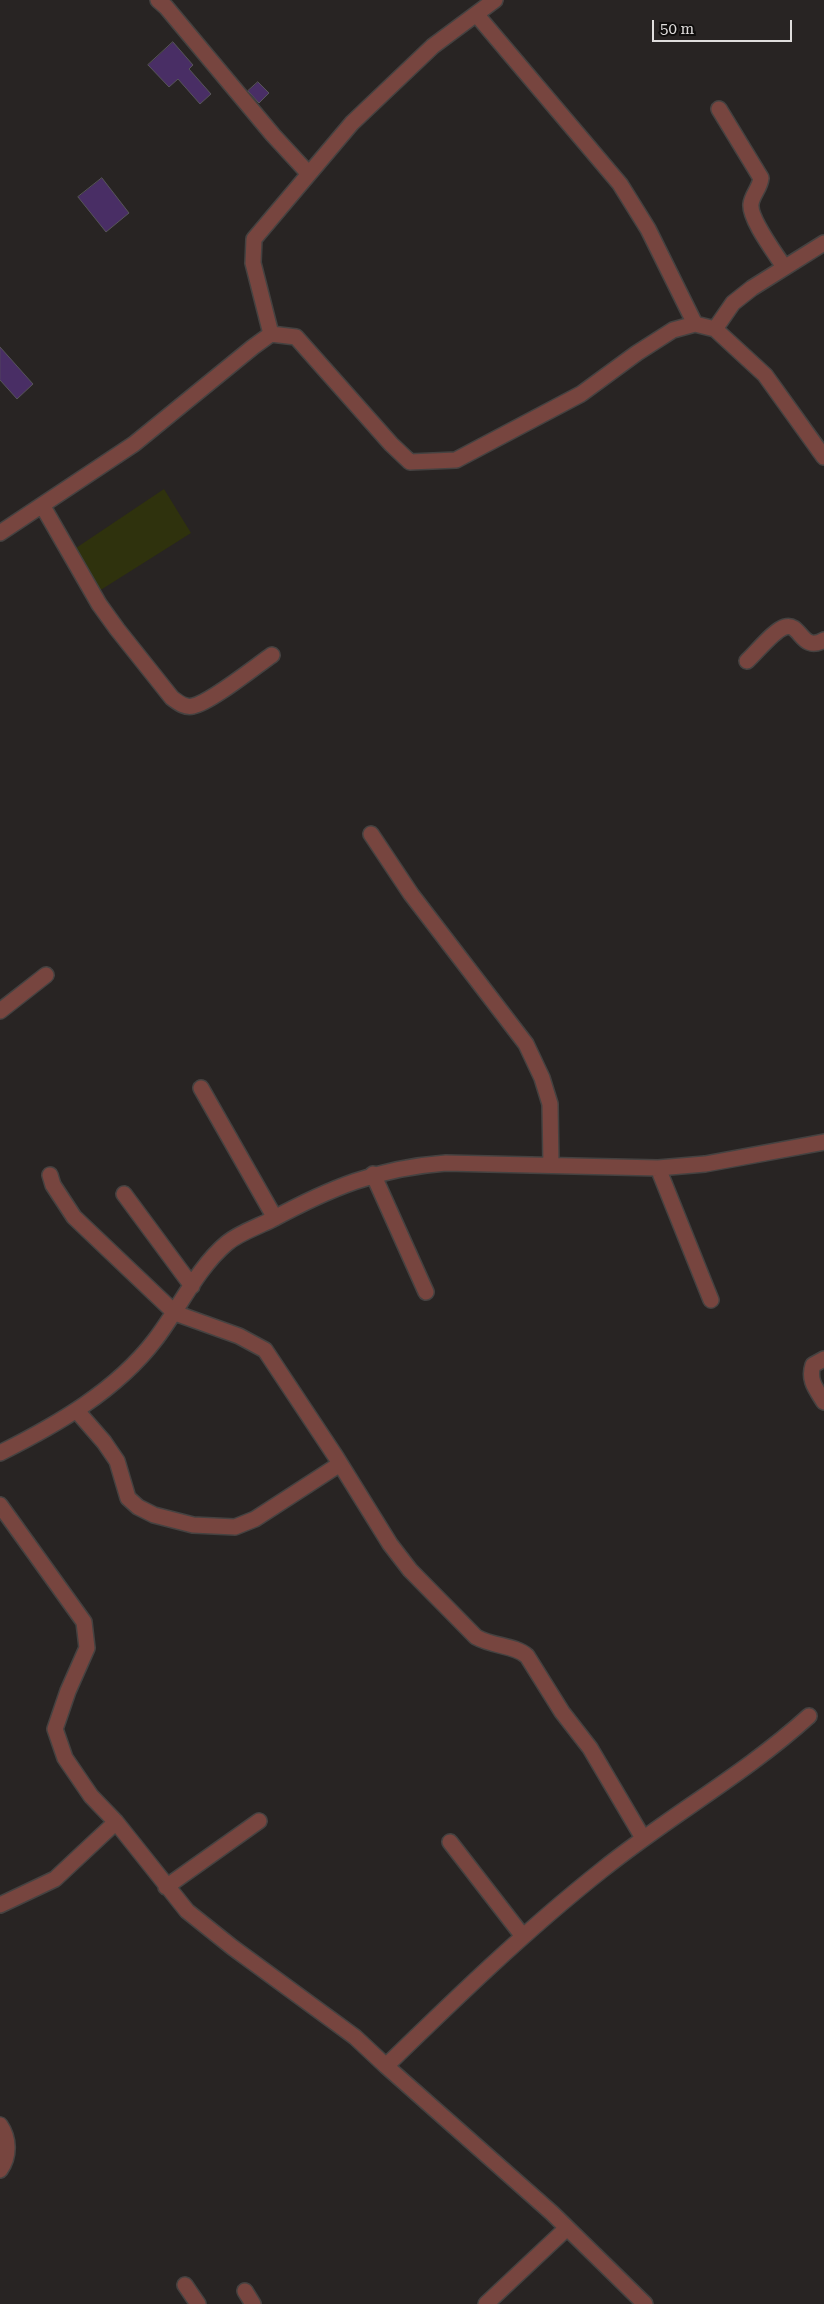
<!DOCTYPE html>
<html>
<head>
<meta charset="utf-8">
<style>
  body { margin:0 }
  #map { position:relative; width:824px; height:2304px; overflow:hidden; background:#282423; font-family:"Roboto Serif",serif }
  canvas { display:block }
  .scale { position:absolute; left:652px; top:20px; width:140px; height:22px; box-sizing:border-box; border:2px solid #e0dedd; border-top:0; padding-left:6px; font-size:15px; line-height:18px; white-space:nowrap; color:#e0dedd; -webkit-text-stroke:4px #100e0d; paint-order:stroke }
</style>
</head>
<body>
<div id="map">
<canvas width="824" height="2304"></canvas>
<div class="scale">50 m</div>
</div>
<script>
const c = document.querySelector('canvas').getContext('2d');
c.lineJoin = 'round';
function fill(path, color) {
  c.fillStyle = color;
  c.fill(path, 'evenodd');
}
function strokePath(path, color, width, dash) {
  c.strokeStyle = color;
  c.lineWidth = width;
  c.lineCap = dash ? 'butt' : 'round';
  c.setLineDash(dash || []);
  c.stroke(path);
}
fill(new Path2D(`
  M164,489L191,533L99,591L73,550Z`), '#2f320d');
const building = new Path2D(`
  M173,42L193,65L189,69L211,94L200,104L178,79L169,87L148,65Z
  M258,82L269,93L259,103L248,91Z
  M102,178L129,213L106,232L78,197Z
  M0,347L33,384L17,399L0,380Z`);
fill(building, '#492e65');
strokePath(building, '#575559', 1);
const minor = new Path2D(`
  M158,0L166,7L273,135L309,174
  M476,14L620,184L648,229L695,324
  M719,109L761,178C760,188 752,195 751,204C749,219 776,254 784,267
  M715,329L733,303L752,288L824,243
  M271,334L253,263L254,239L352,123L433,46L495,0
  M42,505L99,604L117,629L172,698C179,703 185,708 193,706C210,703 256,666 272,655
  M0,533L134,444L253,347L271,334L296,337L391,444L410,462L456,460L581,394L637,353L673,330L695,324L715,329L765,375L824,457
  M747,661C756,653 774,630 785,627C801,622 801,653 824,640
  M371,834L411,894L526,1044L542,1078L550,1104L551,1165
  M0,1011L46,975
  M201,1088L275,1218
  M658,1168L711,1300
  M373,1174L426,1292
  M50,1175L53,1185L74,1217L175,1313L239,1336L265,1350L336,1457L390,1544L410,1570L476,1637C494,1647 515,1645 527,1656L562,1712L590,1748L643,1838
  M124,1194L192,1286
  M824,1359L813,1365C808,1380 816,1389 824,1402
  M77,1411L104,1442L117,1461L128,1498L138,1507L154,1515L193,1525L235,1527L255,1519L340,1464
  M0,1453C56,1425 116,1391 155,1340C179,1309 197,1268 227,1243C239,1233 257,1227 271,1220C330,1188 378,1168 446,1163L658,1168L705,1164L824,1142
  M0,1505L84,1622L87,1648L68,1691L55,1729L65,1758L91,1796L116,1822L187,1911L232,1947L355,2037L386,2066L552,2213L645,2304
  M450,1842L522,1935
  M166,1887L259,1821
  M0,1905L55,1879L116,1822
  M386,2066C456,1998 525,1931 602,1870C669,1816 745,1774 809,1716
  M0,2125C9,2138 10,2156 0,2170
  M185,2285L198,2304
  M245,2291L253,2304
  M486,2304L567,2228`);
strokePath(minor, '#454241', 18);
strokePath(minor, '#77453f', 15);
</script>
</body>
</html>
